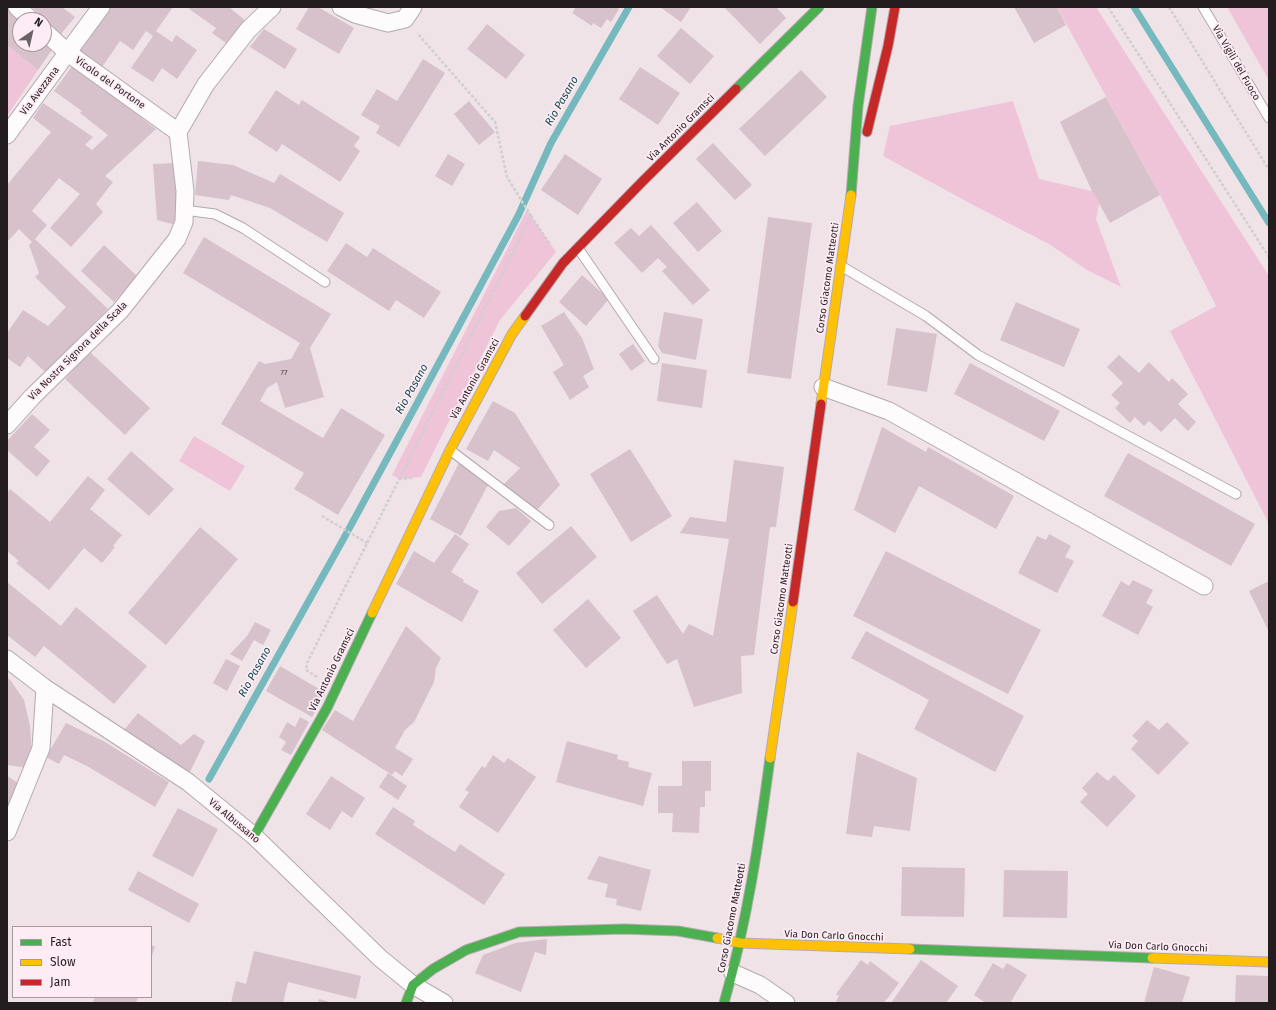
<!DOCTYPE html>
<html>
<head>
<meta charset="utf-8">
<style>
  body { margin:0 }
  #map { position:relative; width:1276px; height:1010px; overflow:hidden; background:#efe3e8; font-family:"Fira Sans",sans-serif }
  canvas { display:block }
  .frame { position:absolute; inset:0; border:8px solid #241d20; pointer-events:none }
  .legend { position:absolute; left:12px; top:926px; width:140px; height:72px; box-sizing:border-box; background:#feecf4; border:1px solid #a7999f; margin:0; padding:5px 7px; list-style:none; font-size:12px; color:#241d20 }
  .legend li { display:flex; align-items:center; gap:8px; height:20px }
  .legend b { width:20px; border:1px solid #a7999f }
  .north { position:absolute; left:12px; top:12px; width:40px; height:40px; box-sizing:border-box; background:#feecf4; border:1px solid #a7999f; border-radius:50%; rotate:34deg; font-size:11px; font-weight:700; line-height:16px; text-align:center; color:#241d20 }
  .north::after { content:''; display:block; margin:auto; width:14px; height:18px; background:#6b6266; clip-path:polygon(50% 0,100% 100%,50% 72%,0 100%) }
</style>
</head>
<body>
<div id="map">
<canvas width="1276" height="1010"></canvas>
<div class="frame"></div>
<ul class="legend">
<li><b style="height:5px;background:#4caf50"></b>Fast</li>
<li><b style="height:5px;background:#ffc107"></b>Slow</li>
<li><b style="height:5px;background:#c62828"></b>Jam</li>
</ul>
<div class="north">N</div>
</div>
<script>
const c = document.querySelector('canvas').getContext('2d');
c.lineJoin = 'round';
function fill(path, color) {
  c.fillStyle = color;
  c.fill(path, 'evenodd');
}
function strokePath(path, color, width, dash) {
  c.strokeStyle = color;
  c.lineWidth = width;
  c.lineCap = dash ? 'butt' : 'round';
  c.setLineDash(dash || []);
  c.stroke(path);
}
function drawText(font, color, halo, rows, align = 'center') {
  c.font = font + ' "Fira Sans",sans-serif';
  c.lineWidth = 3.5;
  c.setLineDash([]);
  c.textBaseline = 'middle';
  c.strokeStyle = halo;
  c.fillStyle = color;
  for (const [text, x, y, turn = 0] of rows) {
    c.save();
    c.translate(x, y);
    c.rotate((+turn || 0) * Math.PI / 180);
    c.textAlign = isNaN(turn) ? turn : align;
    if (halo) c.strokeText(text, 0, 0);
    c.fillText(text, 0, 0);
    c.restore();
  }
}
fill(new Path2D(`
  M1057,7H1096L1269,276V524L1170,331L1216,306L1160,195Z
  M1227,7H1269V81L1267,77Z
  M7,45L38,70L7,116Z
  M1013,101L1039,179L1092,191L1099,204L1096,219L1121,287L1087,270L1049,244L975,206L883,156L890,126Z
  M527,210L556,252L500,320L421,477L399,479L392,475Z
  M194,436L245,466L230,491L179,461Z`), '#f0c4d8');
strokePath(new Path2D(`
  M1134,7L1269,223
  M209,779L344,538L427,385L518,216L551,143L629,7`), '#75b8be', 7);
fill(new Path2D(`
  M32,7H62L75,17L61,34Z
  M110,7H173L156,31L172,42L176,35L197,50L177,79L162,68L153,82L131,68L153,36L146,31L133,50L120,41L100,70L76,53Z
  M191,7H229L247,22L226,43L212,33L216,28L189,9Z
  M309,7H318L354,28L339,54L296,29Z
  M576,7H616L619,9L611,22L607,19L601,28L593,23L592,26L572,13Z
  M660,7H691L681,22Z
  M724,7H776L786,18L760,44Z
  M1014,7H1057L1066,25L1034,43Z
  M7,9L20,20V44H44V39L54,47L38,70L7,45Z
  M487,24L525,55L506,79L467,49Z
  M681,28L714,56L690,84L657,56Z
  M264,29L297,49L285,69L250,47Z
  M423,59L445,73L399,147L376,133L380,126L361,115L377,89L397,101Z
  M73,65L156,129L105,176L113,182L96,204L103,212L71,247L50,228L80,194L59,178L32,211L47,225L35,239L108,309L45,372L28,356L20,367L7,358V333L23,310L48,326L66,307L35,277L39,273L29,245L32,242L19,229L7,242V185L51,132L33,118L43,103L93,137L85,145L92,150L108,135L80,113L82,111L54,91Z
  M640,67L680,93L658,125L619,99Z
  M801,70L827,97L765,156L739,129Z
  M276,90L299,105L302,100L360,137L354,146L360,151L340,182L282,144L277,152L248,133Z
  M1106,97L1160,195L1110,223L1092,191L1060,122Z
  M469,101L495,132L479,145L454,114Z
  M713,143L752,185L735,200L696,159Z
  M448,154L465,164L452,186L435,176Z
  M565,154L602,179L578,215L541,190Z
  M198,161L233,165L274,183L280,174L344,213L327,242L270,208L231,195L229,200L195,195Z
  M175,163L178,188L176,225L157,220L153,164Z
  M697,202L722,231L698,252L673,223Z
  M768,217L812,223L791,379L747,373Z
  M651,225L710,290L693,305L662,271L667,267L658,258L642,273L614,243L631,228L639,236Z
  M204,237L331,314L310,348L324,397L285,408L277,382L267,388L260,401L323,438L341,408L385,435L338,515L294,489L304,473L221,424L259,361L265,364L291,359L300,343L183,273Z
  M346,243L367,257L373,248L441,292L424,318L396,300L389,311L327,271Z
  M104,245L137,276L114,302L81,271Z
  M582,275L609,299L586,326L559,302Z
  M1016,302L1080,329L1064,367L1000,340Z
  M564,312L582,338L594,369L583,376L589,387L570,400L553,372L564,365L541,326Z
  M664,312L703,319L696,360L662,353L658,346Z
  M896,328L937,334L927,392L887,385Z
  M633,344L645,361L631,371L619,354Z
  M90,352L150,408L125,435L65,379Z
  M1119,355L1139,373L1149,362L1169,382L1172,378L1188,394L1178,404L1196,422L1188,431L1175,418L1161,432L1149,421L1144,426L1135,417L1130,423L1115,408L1120,403L1111,395L1123,383L1107,367Z
  M662,363L707,370L702,408L657,401Z
  M970,363L1060,411L1044,441L954,394Z
  M493,401L515,413L560,485L536,511L503,485L520,468L494,450L488,461L466,449Z
  M32,414L50,430L34,447L50,461L37,477L7,450V441Z
  M882,427L926,452L928,447L1014,496L996,529L919,486L895,533L854,510Z
  M630,449L672,516L631,542L590,474Z
  M131,451L174,489L149,516L107,479Z
  M1128,453L1255,524L1231,566L1104,496Z
  M734,460L784,467L776,527H770L754,655L741,656L742,693L694,707L677,659L667,664L633,611L657,595L683,634L689,624L713,636L729,539L680,533L690,517L726,522Z
  M459,463L489,483L461,536L430,519Z
  M88,476L105,490L90,509L122,535L113,546L115,547L102,563L84,548L49,590L16,563L19,561L7,551V493L10,489L50,522Z
  M516,508L531,521L509,546L486,527L499,511Z
  M571,526L597,557L542,604L516,573Z
  M200,527L238,559L166,645L128,613Z
  M455,534L469,544L451,572L464,580L463,582L479,591L462,622L396,584L414,551L434,563Z
  M1049,534L1071,546L1065,557L1074,561L1057,593L1018,573L1037,536L1046,540Z
  M886,551L1041,630L1008,694L853,616Z
  M1133,580L1153,590L1146,603L1153,607L1138,635L1102,616L1121,581L1129,586Z
  M1269,581V632L1249,591Z
  M7,582L61,626L76,607L147,666L114,704L44,646L35,657L7,635Z
  M588,599L621,638L586,668L553,630Z
  M255,622L271,630L263,645L254,640L242,661L230,654L247,636Z
  M406,626L441,658L436,668L434,682L414,722L405,730L395,748L413,759L402,776L395,771L392,775L322,730L335,710L353,721Z
  M866,631L1024,716L995,772L914,729L929,700L851,658Z
  M226,659L240,666L227,691L213,683Z
  M280,666L326,693L312,717L266,691Z
  M7,677L11,681L24,700L30,726L32,755L30,768L7,765Z
  M138,713L181,745L194,734L205,741L189,774L124,730Z
  M300,717L309,722L291,755L281,750L286,742L279,737L287,722L295,727Z
  M1147,720L1159,730L1167,722L1189,743L1158,775L1131,749L1138,741L1132,736Z
  M66,723L105,742L169,782L155,807L87,766L64,755L59,764L46,757Z
  M567,741L618,755L617,759L629,762L628,767L652,773L643,806L556,782Z
  M857,752L917,778L910,831L874,826L872,837L846,834Z
  M493,755L504,763L508,758L536,777L498,833L459,807L469,792L465,790L482,766L485,768Z
  M682,761H711V791H705V807H700L699,833L672,832L673,813H658V786H682Z
  M1097,772L1108,781L1114,775L1136,796L1107,827L1080,802L1088,794L1082,788Z
  M388,773L407,786L398,800L379,787Z
  M7,776L20,784L7,814Z
  M331,776L365,798L352,818L342,811L330,830L306,814Z
  M393,807L415,821L413,825L455,852L460,844L505,874L484,905L375,834Z
  M178,808L218,829L193,877L152,856Z
  M599,856L651,870L641,911L616,905L617,899L605,897L608,884L587,879Z
  M902,867L965,868L964,917L901,916Z
  M1004,870L1068,871L1067,918L1003,917Z
  M138,871L199,904L189,923L128,890Z
  M547,939L546,955L535,952L521,992L475,973L483,955L515,943Z
  M151,945L155,947L151,958Z
  M254,951L361,976L356,999L288,982L283,1003H231L236,981L246,984Z
  M861,960L868,965L870,961L899,983L884,1003H839L836,1001L839,996L836,994Z
  M921,960L958,986L946,1003H891Z
  M993,963L1003,969L1007,963L1027,975L1010,1003H986L974,995Z
  M1154,967L1190,977L1182,1003H1144Z
  M1236,975L1269,976V1003H1235Z
  M95,997H138L136,1003H95L93,1002Z
  M319,999L333,1003H318Z`), '#d7c1cb');
const lane = new Path2D(`
  M1203,7L1269,118
  M184,210L215,214L243,228L325,282
  M578,248L654,359
  M841,266L926,316L978,355L1236,494
  M450,450L549,525`);
const street = new Path2D(`
  M17,7L31,20
  M341,7L355,14L388,23L405,19L413,7
  M44,31L68,53L178,132
  M7,135L101,7
  M823,387L889,411L1204,586
  M7,425L32,397L120,311L177,239L184,222L185,191L178,132L206,84L248,30L272,7
  M7,659L45,688L188,782L254,836L380,958L413,985L444,1003
  M7,832L41,748L45,688
  M733,973L760,985L786,1003`);
const fast = new Path2D(`
  M736,89L819,7
  M851,195L858,106L872,7
  M254,836L327,708L372,613
  M910,949L1152,958
  M406,1003L413,985L433,969L466,950L519,932L624,929L678,931L717,938
  M724,1003C747,923 759,841 770,758`);
const slow = new Path2D(`
  M821,404L851,195
  M372,613L450,450L512,334L525,316
  M770,758L793,602
  M717,938L740,943L910,949
  M1152,958L1269,962`);
const jam = new Path2D(`
  M867,132L888,46L895,7
  M525,316L563,263L643,181L736,89
  M793,602L821,404`);
strokePath(lane, '#b3aaae', 11);
strokePath(street, '#b3aaae', 19);
strokePath(fast, '#b3aaae', 11);
strokePath(slow, '#b3aaae', 11);
strokePath(jam, '#b3aaae', 11);
strokePath(new Path2D(`
  M1108,7L1269,257
  M1169,7L1269,170
  M531,216L550,244
  M399,479L413,478
  M322,516L367,543
  M317,677L306,670L307,663L531,216L507,177L495,122L417,33`), '#d0cece', 2.5, [3, 2]);
strokePath(lane, '#fdfbfc', 9);
strokePath(street, '#fdfbfc', 17);
strokePath(fast, '#4caf50', 9);
strokePath(slow, '#ffc107', 9);
strokePath(jam, '#c62828', 9);
drawText('8px', '#51464b', null, [
  ["77",284,373]
]);
drawText('10px', '#241d20', '#feecf4', [
  ["Via Vigili del Fuoco",1236,63,60],
  ["Vicolo del Portone",110,83,35],
  ["Via Avezzana",40,91,-53],
  ["Via Antonio Gramsci",681,128,-45],
  ["Corso Giacomo Matteotti",828,278,-82],
  ["Via Nostra Signora della Scala",78,351,-45],
  ["Via Antonio Gramsci",475,379,-61],
  ["Corso Giacomo Matteotti",782,599,-82],
  ["Via Antonio Gramsci",332,670,-64],
  ["Via Albussano",234,821,40],
  ["Corso Giacomo Matteotti",732,918,-79],
  ["Via Don Carlo Gnocchi",834,936,2],
  ["Via Don Carlo Gnocchi",1158,947,2]
]);
drawText('italic 11px', '#0d4a4d', '#feecf4', [
  ["Rio Pasano",562,101,-60],
  ["Rio Pasano",412,389,-61],
  ["Rio Pasano",255,672,-61]
]);
</script>
</body>
</html>
